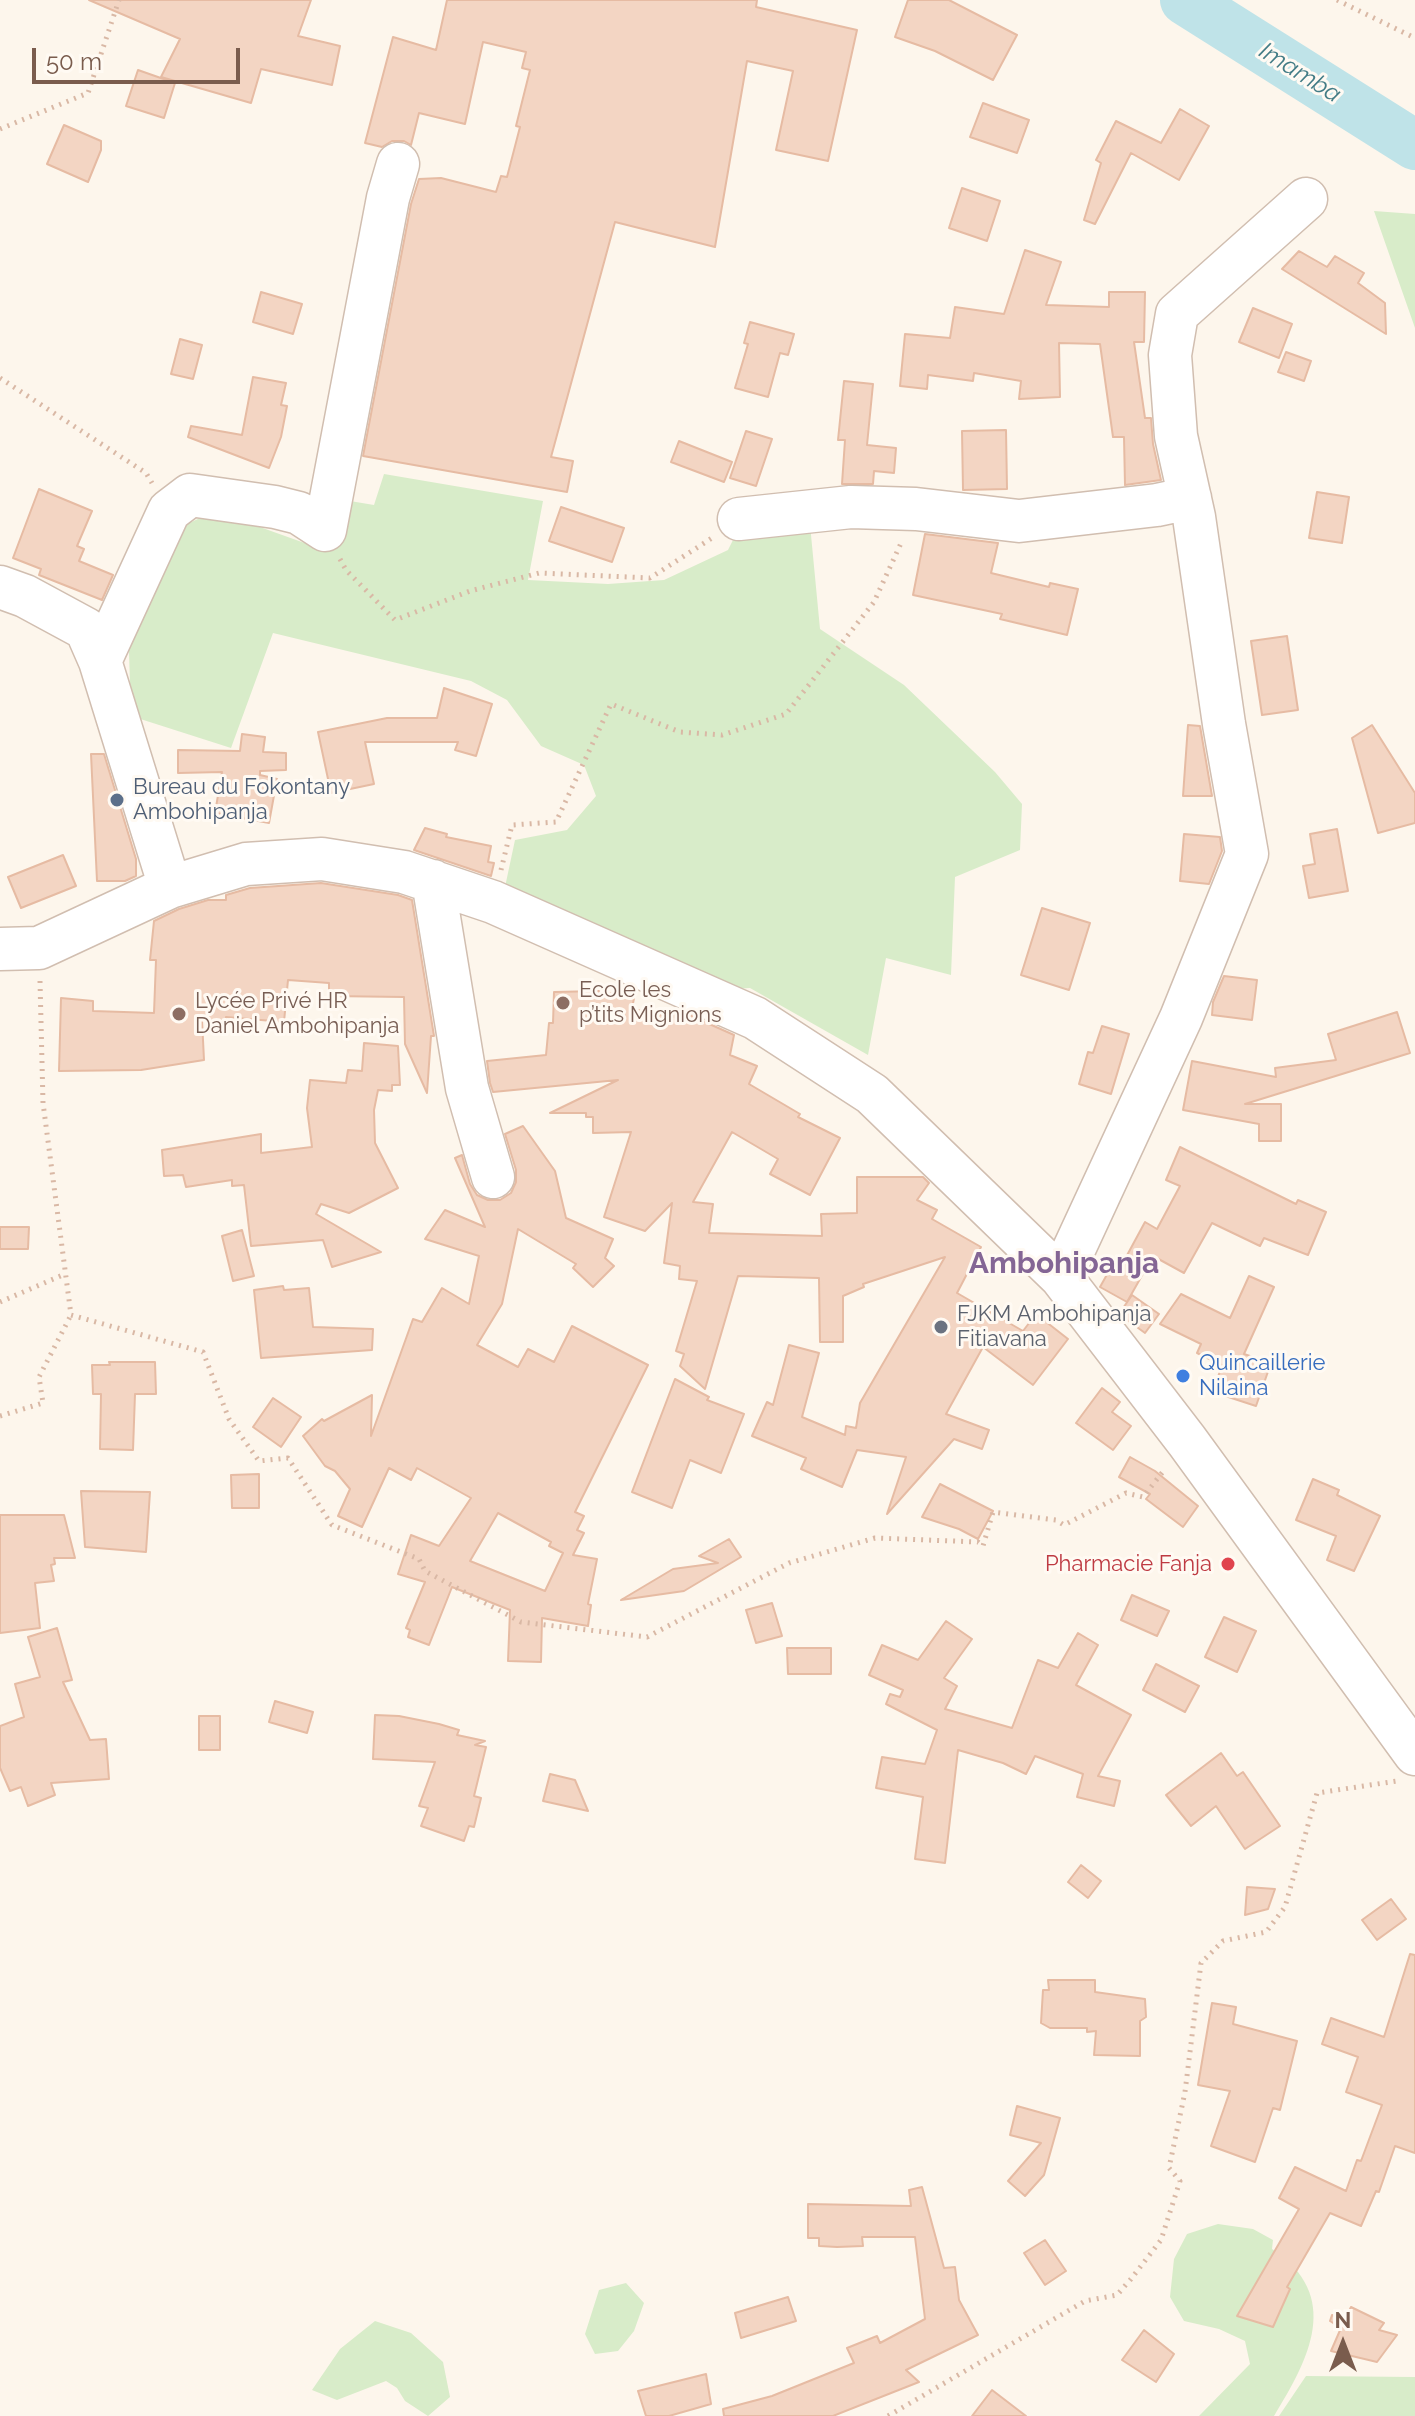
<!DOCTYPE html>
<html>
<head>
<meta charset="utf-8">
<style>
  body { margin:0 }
  #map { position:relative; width:1415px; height:2416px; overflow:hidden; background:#fdf6ec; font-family:Raleway,sans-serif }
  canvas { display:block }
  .north { position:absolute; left:1303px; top:2304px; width:80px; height:80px; -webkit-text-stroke:6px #fffaf3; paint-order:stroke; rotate:0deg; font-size:22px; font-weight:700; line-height:32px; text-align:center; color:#7a5c4d }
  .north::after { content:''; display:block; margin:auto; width:28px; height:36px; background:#7a5c4d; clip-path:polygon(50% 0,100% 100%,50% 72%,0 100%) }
  .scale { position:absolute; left:32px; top:48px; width:208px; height:36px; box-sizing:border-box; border:4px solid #7a5c4d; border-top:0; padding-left:10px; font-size:24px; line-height:28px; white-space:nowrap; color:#7a5c4d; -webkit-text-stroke:6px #fffaf3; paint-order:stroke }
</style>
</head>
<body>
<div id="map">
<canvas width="1415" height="2416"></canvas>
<div class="north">N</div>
<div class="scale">50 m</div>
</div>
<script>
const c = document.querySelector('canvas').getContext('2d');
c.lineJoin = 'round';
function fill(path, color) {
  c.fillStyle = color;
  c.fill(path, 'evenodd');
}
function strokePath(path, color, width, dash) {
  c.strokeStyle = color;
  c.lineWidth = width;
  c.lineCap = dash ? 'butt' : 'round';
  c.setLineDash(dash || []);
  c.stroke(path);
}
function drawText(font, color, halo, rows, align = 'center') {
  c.font = font + ' Raleway,sans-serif';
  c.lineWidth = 6;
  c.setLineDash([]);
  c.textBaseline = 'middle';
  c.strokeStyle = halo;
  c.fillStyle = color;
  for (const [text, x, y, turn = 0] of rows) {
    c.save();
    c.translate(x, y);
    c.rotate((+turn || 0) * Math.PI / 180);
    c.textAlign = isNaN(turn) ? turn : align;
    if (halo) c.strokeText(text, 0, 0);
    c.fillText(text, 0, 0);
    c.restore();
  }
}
fill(new Path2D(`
  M1374,211L1415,214V328Z
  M384,474L543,501L528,580L608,584L664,580L728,550L739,528L809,514L820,629L904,685L995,772L1022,804L1020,850L955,877L951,975L886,958L868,1055L750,988L733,989L505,887L515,840L567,830L596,796L584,765L541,746L507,700L471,681L273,633L231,748L131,716L128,620L170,532L215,511L327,551L350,501L374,505Z
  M1218,2224L1253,2229L1273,2240L1272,2249C1343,2296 1309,2359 1274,2416H1199L1250,2364L1245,2341L1219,2329L1184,2321L1170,2297L1174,2259L1187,2234Z
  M626,2283L644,2303L634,2331L618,2351L595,2354L585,2334L599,2290Z
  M375,2321L411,2333L443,2362L450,2397L428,2416L405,2401L397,2388L386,2381L337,2400L312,2390L340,2349Z
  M1306,2376L1415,2377V2416H1279Z`), '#d8ecc9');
strokePath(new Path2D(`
  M1185,0L1415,145`), '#bfe3e8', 50);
const building = new Path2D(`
  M89,0H311L298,36L340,46L332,85L261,69L251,103L161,77L180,39Z
  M447,0H757L756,7L857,30L828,161L776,150L793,71L747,61L715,247L615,222L551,457L573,461L567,492L363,456L411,204L419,179L441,178L496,192L501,176L507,177L520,127L516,126L530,70L522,68L526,52L483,42L465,124L419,113L411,145L404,141H392L382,147L365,143L393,37L436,50Z
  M908,0H949L1017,35L993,80L935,51L895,37Z
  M138,70L175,83L164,118L126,106Z
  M983,103L1029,120L1017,153L970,137Z
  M1180,109L1209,126L1179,180L1131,153L1095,224L1084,220L1101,163L1096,160L1116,121L1161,143Z
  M64,125L101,141V150L88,182L47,164Z
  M962,188L1000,201L987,241L949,228Z
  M1025,250L1061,262L1046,305L1109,307V292H1145L1144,342H1134L1145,418H1151L1153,444L1161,480L1125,485L1124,437H1113L1100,344L1059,343L1060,397L1019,399L1021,381L974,373L973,381L928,375L927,389L900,386L905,334L950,338L955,307L1004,314Z
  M1299,251L1327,267L1335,256L1364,273L1358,283L1385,303L1386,334L1282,269Z
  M261,292L302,304L293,334L253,322Z
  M1253,308L1292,324L1279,358L1239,342Z
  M750,322L794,334L788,355L780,353L768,397L735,388L748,344L744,343Z
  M180,339L202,345L193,379L171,374Z
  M1286,352L1311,361L1304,381L1278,372Z
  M253,377L286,383L281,405L287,406L281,437L269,468L188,437L191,426L242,435Z
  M844,381L873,384L867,445L896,448L894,473L874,471L873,484H842L845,440H838Z
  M1006,430L1007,489L963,490L962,431Z
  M746,431L772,439L756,486L730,478Z
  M679,441L732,462L724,482L671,462Z
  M39,489L92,511L77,546L84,549L79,561L113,575L102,600L39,575L41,569L13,558Z
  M1317,492L1349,497L1342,543L1309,538Z
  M561,507L624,528L612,562L549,541Z
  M925,534L998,543L991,573L1049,587L1050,583L1078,589L1067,635L1000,619L1002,614L913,595Z
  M1287,636L1298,710L1262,715L1251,641Z
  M444,688L492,704L476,756L455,750L458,742H365L374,784L331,793L318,732L387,718H437Z
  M1188,725L1200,726L1212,796H1183Z
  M1372,725L1415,793V823L1378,833L1352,738Z
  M242,734L265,737L263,752L286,753V770L260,771V775L277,779L269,823L215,813L222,772L178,773V750L240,751Z
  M91,754H104L136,859V876L125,881H97Z
  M425,828L447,834L446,837L491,846L488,862L494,863L491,876L414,850Z
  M1337,829L1348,891L1309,898L1303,866L1315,864L1310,834Z
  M1184,834L1220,837L1222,851L1209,884L1180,881Z
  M63,855L76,886L21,908L8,877Z
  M321,883L398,895L412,900L434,1036H431L427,1093L405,1044L404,997L329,996V983L288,980L284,1022L226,1017V1020H202L204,1060L141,1070L59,1071L61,998L93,1001V1011L154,1013L156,960H150L154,921L179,909L208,900H226V895L250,888Z
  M1042,908L1090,923L1069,990L1021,975Z
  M1224,976L1257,980L1252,1020L1212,1015L1213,1002Z
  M599,991L634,998L632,1009L674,1017L675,1012L687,1014L734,1035L730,1055L757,1066L749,1084L800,1114L798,1117L840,1138L810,1195L770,1174L778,1159L732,1132L693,1202L713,1204L709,1233L822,1236L821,1214L857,1213V1177H923L929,1183L917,1200L937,1210L932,1219L981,1247L957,1293L1023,1331L1036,1314L1068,1339L1033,1385L983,1347L946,1414L989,1430L982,1449L954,1439L887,1514L906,1457L857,1450L842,1487L801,1469L806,1458L752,1436L767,1402L773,1405L789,1345L819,1353L802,1417L845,1435L846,1426L856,1428L860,1403L945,1257L863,1284L864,1287L843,1296V1342H820L819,1278L738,1276L705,1389L680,1366L684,1354L676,1351L697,1281L679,1279L680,1266L664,1263L672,1203L645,1231L604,1217L631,1132L593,1133V1117H586V1113H550L618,1080L493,1092L490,1083L487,1061L546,1055L549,1023H553L554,992Z
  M1397,1012L1410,1053L1245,1104H1281V1141H1259V1124L1183,1110L1192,1061L1276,1077L1275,1068L1336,1060L1328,1034Z
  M1102,1026L1129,1034L1111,1094L1079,1084L1088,1052L1093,1053Z
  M364,1043L398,1046L400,1085H392V1091L378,1090L374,1110L375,1143L398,1188L349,1213L321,1204L316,1214L381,1252L332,1267L323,1240L251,1246L244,1185L232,1186V1180L186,1187L183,1175L164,1176L162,1150L261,1134V1153L312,1147L307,1108L310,1080L346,1083L348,1070L362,1071Z
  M523,1126L555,1171L566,1218L613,1239L605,1258L614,1266L593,1287L573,1268L576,1264L518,1229L502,1304L477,1345L518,1367L528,1349L554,1362L572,1326L648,1365L575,1512L584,1516L577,1530L584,1533L573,1555L597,1559L588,1604L591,1605L588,1626L542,1618L541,1662L508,1661L510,1610L452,1587L429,1645L408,1637L410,1630L406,1628L425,1582L398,1574L411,1535L439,1546L471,1498L417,1468L411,1480L389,1468L362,1527L338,1516L350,1489L335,1471L325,1466L303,1436L322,1419L324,1421L372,1395L371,1436L413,1319L422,1322L442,1288L469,1304L479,1256L425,1239L445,1210L485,1227L455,1158L462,1155L470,1184L477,1195L488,1200H500L511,1193L516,1182V1170L505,1134ZM498,1513L551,1542L549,1546L563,1553L545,1591L470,1561Z
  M1180,1147L1296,1204L1298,1200L1326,1212L1308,1255L1264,1238L1260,1246L1212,1223L1184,1273L1153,1256L1127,1302L1100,1287L1118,1255L1125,1259L1145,1222L1157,1229L1180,1186L1166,1180Z
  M0,1227H29L28,1249H0Z
  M242,1230L254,1276L233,1281L222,1236Z
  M1249,1276L1274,1287L1244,1354L1271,1363L1256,1406L1213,1392L1222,1365L1197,1353L1201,1344L1160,1324L1181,1294L1230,1318Z
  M283,1286L284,1290L309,1288L313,1327L373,1329L372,1350L261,1358L254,1290Z
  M1132,1295L1159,1314L1145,1333L1119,1314Z
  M109,1362H155L156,1394H135L133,1450L100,1449L101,1394H93L92,1365H110Z
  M675,1379L709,1397L707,1400L744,1414L721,1473L690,1460L672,1508L632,1492Z
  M1102,1388L1120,1402L1112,1412L1131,1426L1113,1450L1076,1423Z
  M273,1398L301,1417L281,1447L253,1427Z
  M1130,1457L1155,1471L1198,1506L1183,1527L1146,1499L1150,1494L1119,1477Z
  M259,1474V1508H232L231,1475Z
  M1313,1479L1339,1490L1337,1495L1380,1516L1354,1571L1327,1560L1336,1536L1296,1520Z
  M940,1484L993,1511L978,1539L959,1529L922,1517Z
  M81,1491L150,1492L146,1552L85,1547Z
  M0,1515H64L75,1558H54L55,1564L51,1565L54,1581L35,1583L40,1628L0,1633Z
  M729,1539L741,1557L684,1591L621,1600L673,1569L718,1563L699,1556Z
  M1132,1595L1169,1611L1157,1636L1121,1620Z
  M772,1603L782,1636L756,1643L746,1610Z
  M1224,1617L1256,1631L1237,1672L1205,1657Z
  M946,1621L972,1639L944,1678L957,1686L945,1709L1012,1728L1038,1660L1058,1668L1078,1633L1098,1645L1076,1685L1131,1715L1098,1776L1120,1781L1114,1806L1077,1797L1083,1774L1035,1756L1026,1774L1003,1763L958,1750L945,1863L915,1859L923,1797L876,1788L882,1757L925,1764L937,1730L886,1704L890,1694L900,1697L903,1690L869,1675L882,1645L918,1660Z
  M57,1628L72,1680L63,1682L90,1740L106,1739L109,1779L51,1783L55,1795L28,1806L21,1787L10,1791L0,1768V1726L24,1717L15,1684L40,1677L28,1637Z
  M787,1648H831V1674H788Z
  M1156,1664L1199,1686L1185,1712L1143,1690Z
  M275,1701L313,1712L307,1733L269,1722Z
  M375,1715L399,1716L439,1724L459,1730L457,1735L485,1741L475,1745L486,1747L474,1796L481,1798L474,1827L469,1826L464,1841L421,1826L428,1808L419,1806L435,1762L373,1759Z
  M199,1716H220V1750H199Z
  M1221,1753L1237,1776L1243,1772L1280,1826L1245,1849L1216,1806L1191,1826L1166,1795Z
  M550,1774L575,1780L588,1811L543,1801Z
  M1081,1865L1101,1881L1088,1898L1068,1882Z
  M1247,1887L1275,1889L1268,1909L1245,1915Z
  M1391,1899L1406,1919L1377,1940L1362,1920Z
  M1410,1954L1415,1955V2153L1395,2146L1379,2192L1376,2191L1361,2226L1330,2213L1287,2287L1290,2289L1273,2327L1237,2316L1299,2209L1279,2198L1295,2167L1346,2191L1357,2160L1361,2161L1382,2105L1346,2092L1358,2057L1322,2044L1331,2018L1384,2037Z
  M1048,1980H1095V1992L1145,1999L1146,2017L1140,2021V2056L1094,2055L1096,2031L1087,2032V2028H1050L1041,2023L1043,1990H1049Z
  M1212,2003L1236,2007L1233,2024L1297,2041L1280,2110L1273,2108L1255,2162L1211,2146L1230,2091L1198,2085Z
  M1017,2106L1060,2118L1044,2175L1025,2196L1008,2181L1041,2143L1010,2135Z
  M922,2187L944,2268L955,2267L959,2300L978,2335L906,2370L919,2382L833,2416H724L723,2409L772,2396L854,2363L847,2348L877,2336L880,2343L925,2319L915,2237H862L863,2246L837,2247L819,2246V2238H808V2204L911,2206L909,2190Z
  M1045,2240L1066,2271L1045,2285L1024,2253Z
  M788,2297L796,2321L741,2338L735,2313Z
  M1351,2307L1384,2323L1379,2330L1397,2335L1377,2362L1331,2351L1341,2328L1330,2321L1332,2315L1345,2319Z
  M1144,2330L1174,2354L1156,2382L1122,2360Z
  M706,2374L711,2404L669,2416H646L638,2391Z
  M992,2390L1026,2416H972Z`);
fill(building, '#f3d5c3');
strokePath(building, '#e6bba3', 2);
const minor = new Path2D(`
  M739,519L851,507L916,509L1019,521L1157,505L1190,498
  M0,587L25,596L86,629L100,661L170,887
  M100,661L169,511L190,495L275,507L299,513L325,530L388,198L398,164
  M433,881L467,1088L493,1177
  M0,949L39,948L170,887L246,864L322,859L404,872L493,902L755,1018L872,1094L1061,1277L1187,1441L1415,1754
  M1061,1277L1181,1018L1247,854L1224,724L1194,517L1176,436L1170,355L1177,314L1306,199`);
strokePath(minor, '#d1beb0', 45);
strokePath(new Path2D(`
  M1337,0L1415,38
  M0,129L88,93L119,0
  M0,378L146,473L152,483
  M340,559L346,570L395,620L470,591L539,573L650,578L712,538
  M501,870L512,825L556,822L611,704L680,732L722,735L786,714L874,602L902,541
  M40,981L43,1103L71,1315L203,1352L229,1419L259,1461L288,1458L332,1525L419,1559L425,1571L521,1622L647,1637L789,1563L875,1538L978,1542L983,1546L993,1512L1056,1520L1064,1525L1126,1493L1143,1497L1165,1469
  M0,1302L65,1274
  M0,1416L43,1403L39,1377L71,1315
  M888,2416L1085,2301L1117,2295L1131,2279L1161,2240L1180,2181L1169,2168L1185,2092L1201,1963L1223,1941L1266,1932L1285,1907L1317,1793L1397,1781`), '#d9b8a5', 5, [2, 6]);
strokePath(minor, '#fff', 42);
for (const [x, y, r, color] of [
  [117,800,8,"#5c6f8a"],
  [563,1003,8,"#8d6e63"],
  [179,1014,8,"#8d6e63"],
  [941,1327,8,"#6b7280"],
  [1183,1376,8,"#3f7fe0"],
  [1228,1564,8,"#e0444e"]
]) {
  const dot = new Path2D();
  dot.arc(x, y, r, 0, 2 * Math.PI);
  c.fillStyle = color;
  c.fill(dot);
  strokePath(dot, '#fffaf3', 3);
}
drawText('22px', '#4e5e75', '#fffaf3', [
  ["Bureau du Fokontany",133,787],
  ["Ambohipanja",133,812]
], 'left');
drawText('22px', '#785e54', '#fffaf3', [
  ["Ecole les",579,990],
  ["p’tits Mignions",579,1015],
  ["Lycée Privé HR",195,1001],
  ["Daniel Ambohipanja",195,1026]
], 'left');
drawText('22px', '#5b616d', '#fffaf3', [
  ["FJKM Ambohipanja",957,1314],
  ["Fitiavana",957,1339]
], 'left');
drawText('22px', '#366cbe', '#fffaf3', [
  ["Quincaillerie",1199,1363],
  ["Nilaina",1199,1388]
], 'left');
drawText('22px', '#be3a42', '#fffaf3', [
  ["Pharmacie Fanja",1212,1564]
], 'right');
drawText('italic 24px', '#437c86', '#fffaf3', [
  ["Imamba",1300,73,32]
]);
drawText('bold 30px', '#846695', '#fffaf3', [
  ["Ambohipanja",1064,1264]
]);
</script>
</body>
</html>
